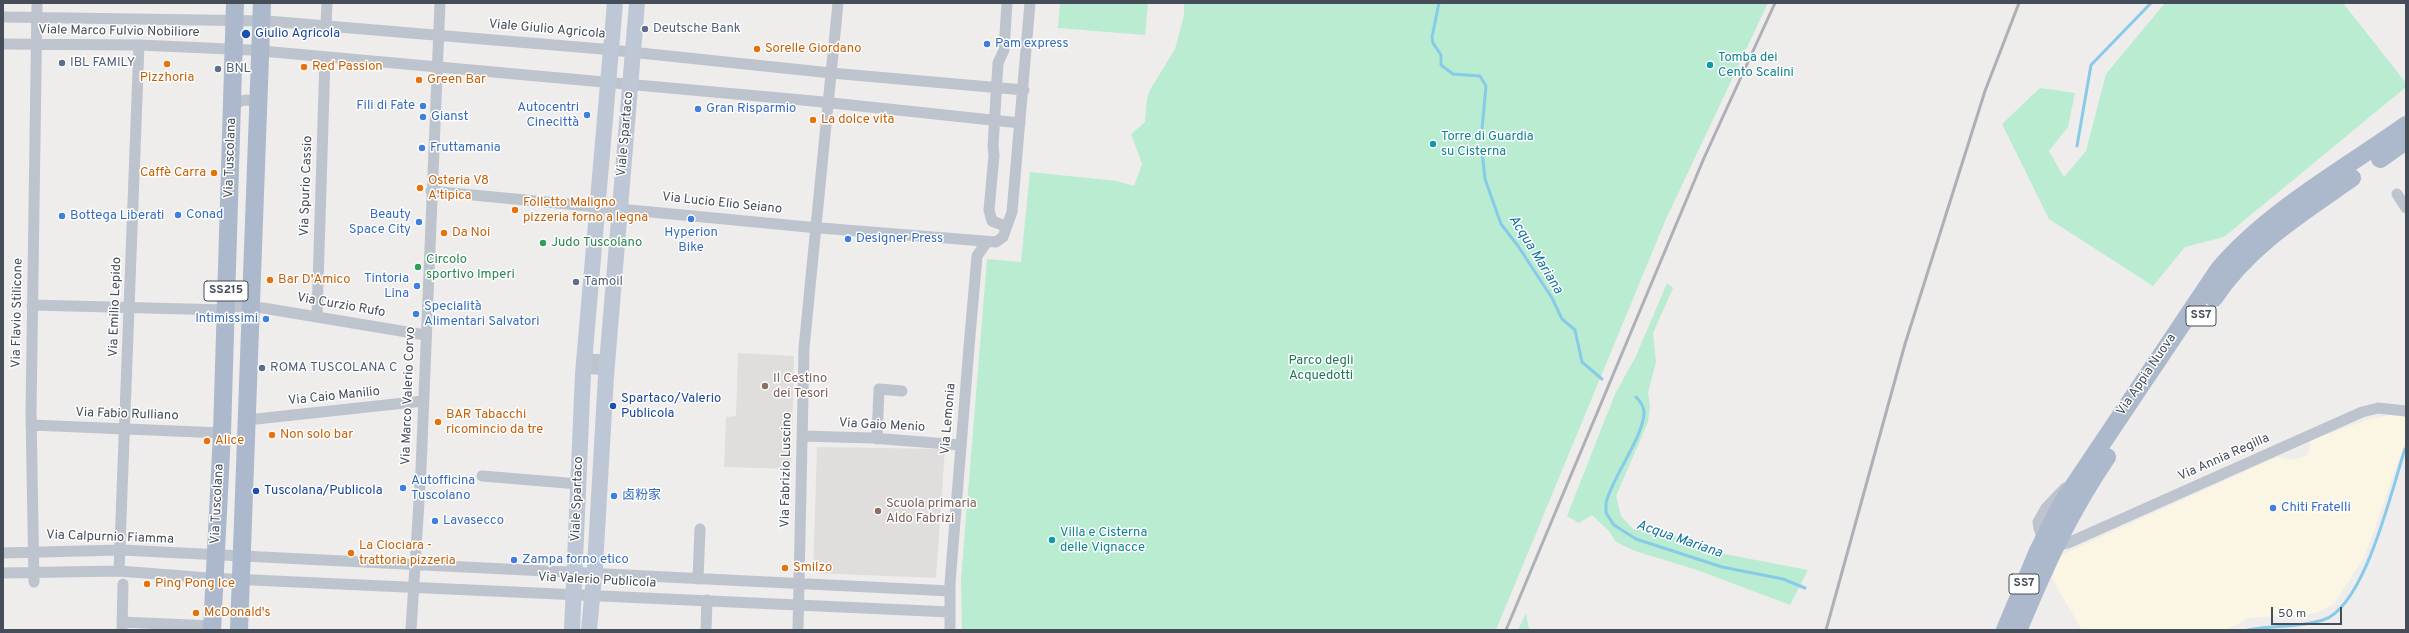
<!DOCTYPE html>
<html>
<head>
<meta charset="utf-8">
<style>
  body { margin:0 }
  #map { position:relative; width:2409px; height:633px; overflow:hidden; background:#efecec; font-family:Overpass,sans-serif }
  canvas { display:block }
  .frame { position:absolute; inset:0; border:4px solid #454d58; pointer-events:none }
  .scale { position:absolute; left:2271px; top:607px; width:71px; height:18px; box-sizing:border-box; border:2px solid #454d58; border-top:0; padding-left:5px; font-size:12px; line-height:14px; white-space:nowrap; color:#454d58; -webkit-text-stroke:3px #fff; paint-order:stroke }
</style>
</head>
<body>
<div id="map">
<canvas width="2409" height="633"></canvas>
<div class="frame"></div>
<div class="scale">50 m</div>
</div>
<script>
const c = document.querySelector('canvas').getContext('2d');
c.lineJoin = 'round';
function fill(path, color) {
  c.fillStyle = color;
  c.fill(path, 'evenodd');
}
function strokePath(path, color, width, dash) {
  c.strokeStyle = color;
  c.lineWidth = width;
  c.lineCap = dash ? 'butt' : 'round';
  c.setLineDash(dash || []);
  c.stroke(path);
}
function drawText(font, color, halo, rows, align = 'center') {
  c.font = font + ' Overpass,"Noto Sans SC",sans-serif';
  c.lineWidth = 3;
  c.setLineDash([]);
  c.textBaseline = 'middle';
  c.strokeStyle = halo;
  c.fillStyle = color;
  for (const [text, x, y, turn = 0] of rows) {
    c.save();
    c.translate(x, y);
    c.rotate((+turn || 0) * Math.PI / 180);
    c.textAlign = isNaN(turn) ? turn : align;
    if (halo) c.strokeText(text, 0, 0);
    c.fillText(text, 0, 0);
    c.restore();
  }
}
fill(new Path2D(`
  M2390,415L2406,417V439L2365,556L2334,604L2316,613L2248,618L2227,630H2082L2052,579L2059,556L2277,457L2293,460L2308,455L2311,440L2370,419Z`), '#fbf6e4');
fill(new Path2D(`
  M738,353L794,356L791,469L724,467L726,417L736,416Z
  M817,447L945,449L936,578L813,573Z`), '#e0dddd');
fill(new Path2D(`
  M1060,3H1148L1145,35L1058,28Z
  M1184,3H1768L1666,219L1496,630H962L961,579L987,259L1021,262L1030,172L1117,181L1134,186L1142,164L1131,134L1145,122L1147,99L1150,90L1175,49L1184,15Z
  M2165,3H2343L2406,83V87L2224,237L2185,247L2153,286L2049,219L2002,124L2040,88L2075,93L2068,127L2049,151L2064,177L2086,151L2106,74Z
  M1667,283L1673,288L1653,333L1656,362L1648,393L1650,407L1648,422L1616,496L1621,516L1633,529L1668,533L1704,550L1808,570L1790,605L1697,570L1635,551L1616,542L1609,531L1592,515L1579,523L1567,516L1615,394L1636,356Z
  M1526,613L1529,630H1518Z`), '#baecd2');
strokePath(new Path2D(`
  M1439,3L1432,37L1433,43L1441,55V65L1453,74L1480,76L1486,86L1481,140
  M2077,146L2091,65L2151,3
  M1482,151L1485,179L1501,224L1518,246L1552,298L1562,319L1575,330L1582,362L1602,379
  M1636,397C1640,401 1643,405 1644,411C1645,435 1612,477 1606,503V513L1614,525L1636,539L1722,567L1783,579L1805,588
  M2248,630C2272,625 2298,628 2323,620C2365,607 2392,488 2405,449`), '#88cbe9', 3);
strokePath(new Path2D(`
  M3,17L267,21L602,49L831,73L1024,90
  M326,25L327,3
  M3,44L139,45L251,50L813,101L1020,123
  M234,105C242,99 252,97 257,107
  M431,191L808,227L996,242L1003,237L1012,212L1030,3
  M2397,194L2406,208
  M1005,226L992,221L989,210L994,155L993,146L998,63L1004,50L1007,3
  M32,305L226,310
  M226,306L263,308L425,335
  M317,316L325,58
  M585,359L607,360
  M584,368L606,370
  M247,420L423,401
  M31,425L222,433
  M802,436L872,438L960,445
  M877,439L879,389L902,391
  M482,476L579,484
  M2065,488L2046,508L2038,522C2039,540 2052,547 2068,543L2362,412L2378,408L2406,411
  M3,553L121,550L950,591
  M119,571L139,45
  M3,573L119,571L209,578L950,612
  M698,579L700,529
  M34,582L31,413L37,3
  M122,622L212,626
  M122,630L123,584
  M411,630L421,469L440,3
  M706,630L707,600
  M798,630L804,348L838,3
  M950,630V583L969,347L977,256L986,243`), '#bdc4ce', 11);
strokePath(new Path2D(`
  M572,630L583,374L615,3
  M589,630L595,566L606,376L637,3`), '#bec7d5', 16);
strokePath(new Path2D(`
  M2380,159L2406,141
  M2214,298C2248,246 2302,213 2352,178
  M2020,626C2046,564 2069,513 2107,457
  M212,630L222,433L235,3
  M239,630L262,3
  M2005,630L2038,551L2062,503L2219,269C2268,211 2344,169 2406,125`), '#acb8cb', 18);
strokePath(new Path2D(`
  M1506,630L1704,158L1775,3
  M1826,630L1905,344L1985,91L2019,3`), '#aeb0b6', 3);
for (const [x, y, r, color] of [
  [645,29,4,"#5c6f8a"],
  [246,34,5,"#1a4fb4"],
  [987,44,4,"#3f7fe0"],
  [757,49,4,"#e8710a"],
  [62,63,4,"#5c6f8a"],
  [167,64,4,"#e8710a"],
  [1710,65,4,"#0f9aa8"],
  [304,67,4,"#e8710a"],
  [218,69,4,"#5c6f8a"],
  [419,80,4,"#e8710a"],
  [423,106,4,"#3f7fe0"],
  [698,109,4,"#3f7fe0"],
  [587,115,4,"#3f7fe0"],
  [423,117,4,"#3f7fe0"],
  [813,120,4,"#e8710a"],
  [1433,144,4,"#0f9aa8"],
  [422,148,4,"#3f7fe0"],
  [214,173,4,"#e8710a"],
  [420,188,4,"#e8710a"],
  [515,210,4,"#e8710a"],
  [178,215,4,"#3f7fe0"],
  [62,216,4,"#3f7fe0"],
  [691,219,4,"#3f7fe0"],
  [419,222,4,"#3f7fe0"],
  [444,233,4,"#e8710a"],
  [848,239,4,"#3f7fe0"],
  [543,243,4,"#2e9e5b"],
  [418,267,4,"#2e9e5b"],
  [270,280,4,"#e8710a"],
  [576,282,4,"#5c6f8a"],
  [417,286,4,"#3f7fe0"],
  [416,314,4,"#3f7fe0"],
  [266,319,4,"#3f7fe0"],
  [262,368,4,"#5c6f8a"],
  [765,386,4,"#8d6e63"],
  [613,406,4,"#1a4fb4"],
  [438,422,4,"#e8710a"],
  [272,435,4,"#e8710a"],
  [207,441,4,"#e8710a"],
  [403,488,4,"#3f7fe0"],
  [256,491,4,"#1a4fb4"],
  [614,496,4,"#3f7fe0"],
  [2273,508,4,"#3f7fe0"],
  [878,511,4,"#8d6e63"],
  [435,521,4,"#3f7fe0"],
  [1052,540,4,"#0f9aa8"],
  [351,553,4,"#e8710a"],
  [514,560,4,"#3f7fe0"],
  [785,568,4,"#e8710a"],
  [147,584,4,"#e8710a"],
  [196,613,4,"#e8710a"]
]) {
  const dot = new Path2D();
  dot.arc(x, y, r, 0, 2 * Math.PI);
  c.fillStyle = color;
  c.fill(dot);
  strokePath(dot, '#fff', 1.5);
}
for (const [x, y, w] of [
  [226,291,44],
  [2201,316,30],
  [2024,584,30]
]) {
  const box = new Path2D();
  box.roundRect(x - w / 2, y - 10, w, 20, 3);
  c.fillStyle = '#fff';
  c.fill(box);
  strokePath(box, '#454d58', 1);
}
drawText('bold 12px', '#454d58', null, [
  ["SS215",226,291],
  ["SS7",2201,316],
  ["SS7",2024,584]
]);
drawText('13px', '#4e5e75', '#fff', [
  ["Deutsche Bank",653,29],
  ["IBL FAMILY",70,63],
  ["BNL",226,69],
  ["Tamoil",584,282],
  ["ROMA TUSCOLANA C",270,368]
], 'left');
drawText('13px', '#454d58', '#fff', [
  ["Viale Giulio Agricola",547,30,5],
  ["Viale Marco Fulvio Nobiliore",119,32,1],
  ["Viale Spartaco",626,134,-85],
  ["Via Tuscolana",231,158,-88],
  ["Via Spurio Cassio",307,186,-88],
  ["Via Lucio Elio Seiano",722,204,6],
  ["Via Curzio Rufo",341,306,10],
  ["Via Emilio Lepido",116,307,-88],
  ["Via Flavio Stilicone",18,313,-89],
  ["Via Appia Nuova",2147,375,-56],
  ["Via Marco Valerio Corvo",409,396,-88],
  ["Via Caio Manilio",334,397,-6],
  ["Via Fabio Rulliano",127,415,2],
  ["Via Lemonia",949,419,-85],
  ["Via Gaio Menio",882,426,3],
  ["Via Annia Regilla",2224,458,-24],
  ["Via Fabrizio Luscino",787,470,-89],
  ["Viale Spartaco",578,499,-88],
  ["Via Tuscolana",218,504,-87],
  ["Via Calpurnio Fiamma",110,538,2],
  ["Via Valerio Publicola",597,581,3]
]);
drawText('13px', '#164399', '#fff', [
  ["Giulio Agricola",255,34],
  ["Spartaco/Valerio",621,399],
  ["Publicola",621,414],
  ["Tuscolana/Publicola",264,491]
], 'left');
drawText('13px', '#366cbe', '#fff', [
  ["Pam express",995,44],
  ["Fili di Fate",415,106,"right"],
  ["Autocentri",579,108,"right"],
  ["Cinecittà",579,123,"right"],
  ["Gran Risparmio",706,109],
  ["Gianst",431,117],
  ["Fruttamania",430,148],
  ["Conad",186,215],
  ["Beauty",411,215,"right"],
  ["Space City",411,230,"right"],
  ["Bottega Liberati",70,216],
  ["Hyperion",691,233,"center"],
  ["Bike",691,248,"center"],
  ["Designer Press",856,239],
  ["Tintoria",409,279,"right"],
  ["Lina",409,294,"right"],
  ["Specialità",424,307],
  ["Alimentari Salvatori",424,322],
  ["Intimissimi",258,319,"right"],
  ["Autofficina",411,481],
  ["Tuscolano",411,496],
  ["卤粉家",622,496],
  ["Chiti Fratelli",2281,508],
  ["Lavasecco",443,521],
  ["Zampa forno etico",522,560]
], 'left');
drawText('13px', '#c56008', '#fff', [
  ["Sorelle Giordano",765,49],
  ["Red Passion",312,67],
  ["Pizzhoria",167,78,"center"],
  ["Green Bar",427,80],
  ["La dolce vita",821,120],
  ["Caffè Carra",206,173,"right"],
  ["Osteria V8",428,181],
  ["A'tipica",428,196],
  ["Folletto Maligno",523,203],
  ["pizzeria forno a legna",523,218],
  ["Da Noi",452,233],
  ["Bar D'Amico",278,280],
  ["BAR Tabacchi",446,415],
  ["ricomincio da tre",446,430],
  ["Non solo bar",280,435],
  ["Alice",215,441],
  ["La Ciociara -",359,546],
  ["trattoria pizzeria",359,561],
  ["Smilzo",793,568],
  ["Ping Pong Ice",155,584],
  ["McDonald's",204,613]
], 'left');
drawText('13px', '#0d838f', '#fff', [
  ["Tomba dei",1718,58],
  ["Cento Scalini",1718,73],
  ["Torre di Guardia",1441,137],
  ["su Cisterna",1441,152],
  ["Villa e Cisterna",1060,533],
  ["delle Vignacce",1060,548]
], 'left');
drawText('13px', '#27864d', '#fff', [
  ["Judo Tuscolano",551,243],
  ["Circolo",426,260],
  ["sportivo Imperi",426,275]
], 'left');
drawText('13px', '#197751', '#fff', [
  ["Parco degli",1321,361],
  ["Acquedotti",1321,376]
]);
drawText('13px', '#785e54', '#fff', [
  ["Il Cestino",773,379],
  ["dei Tesori",773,394],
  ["Scuola primaria",886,504],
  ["Aldo Fabrizi",886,519]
], 'left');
drawText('italic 14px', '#1073a0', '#fff', [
  ["Acqua Mariana",1535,255,58],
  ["Acqua Mariana",1679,540,19]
]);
</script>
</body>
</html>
